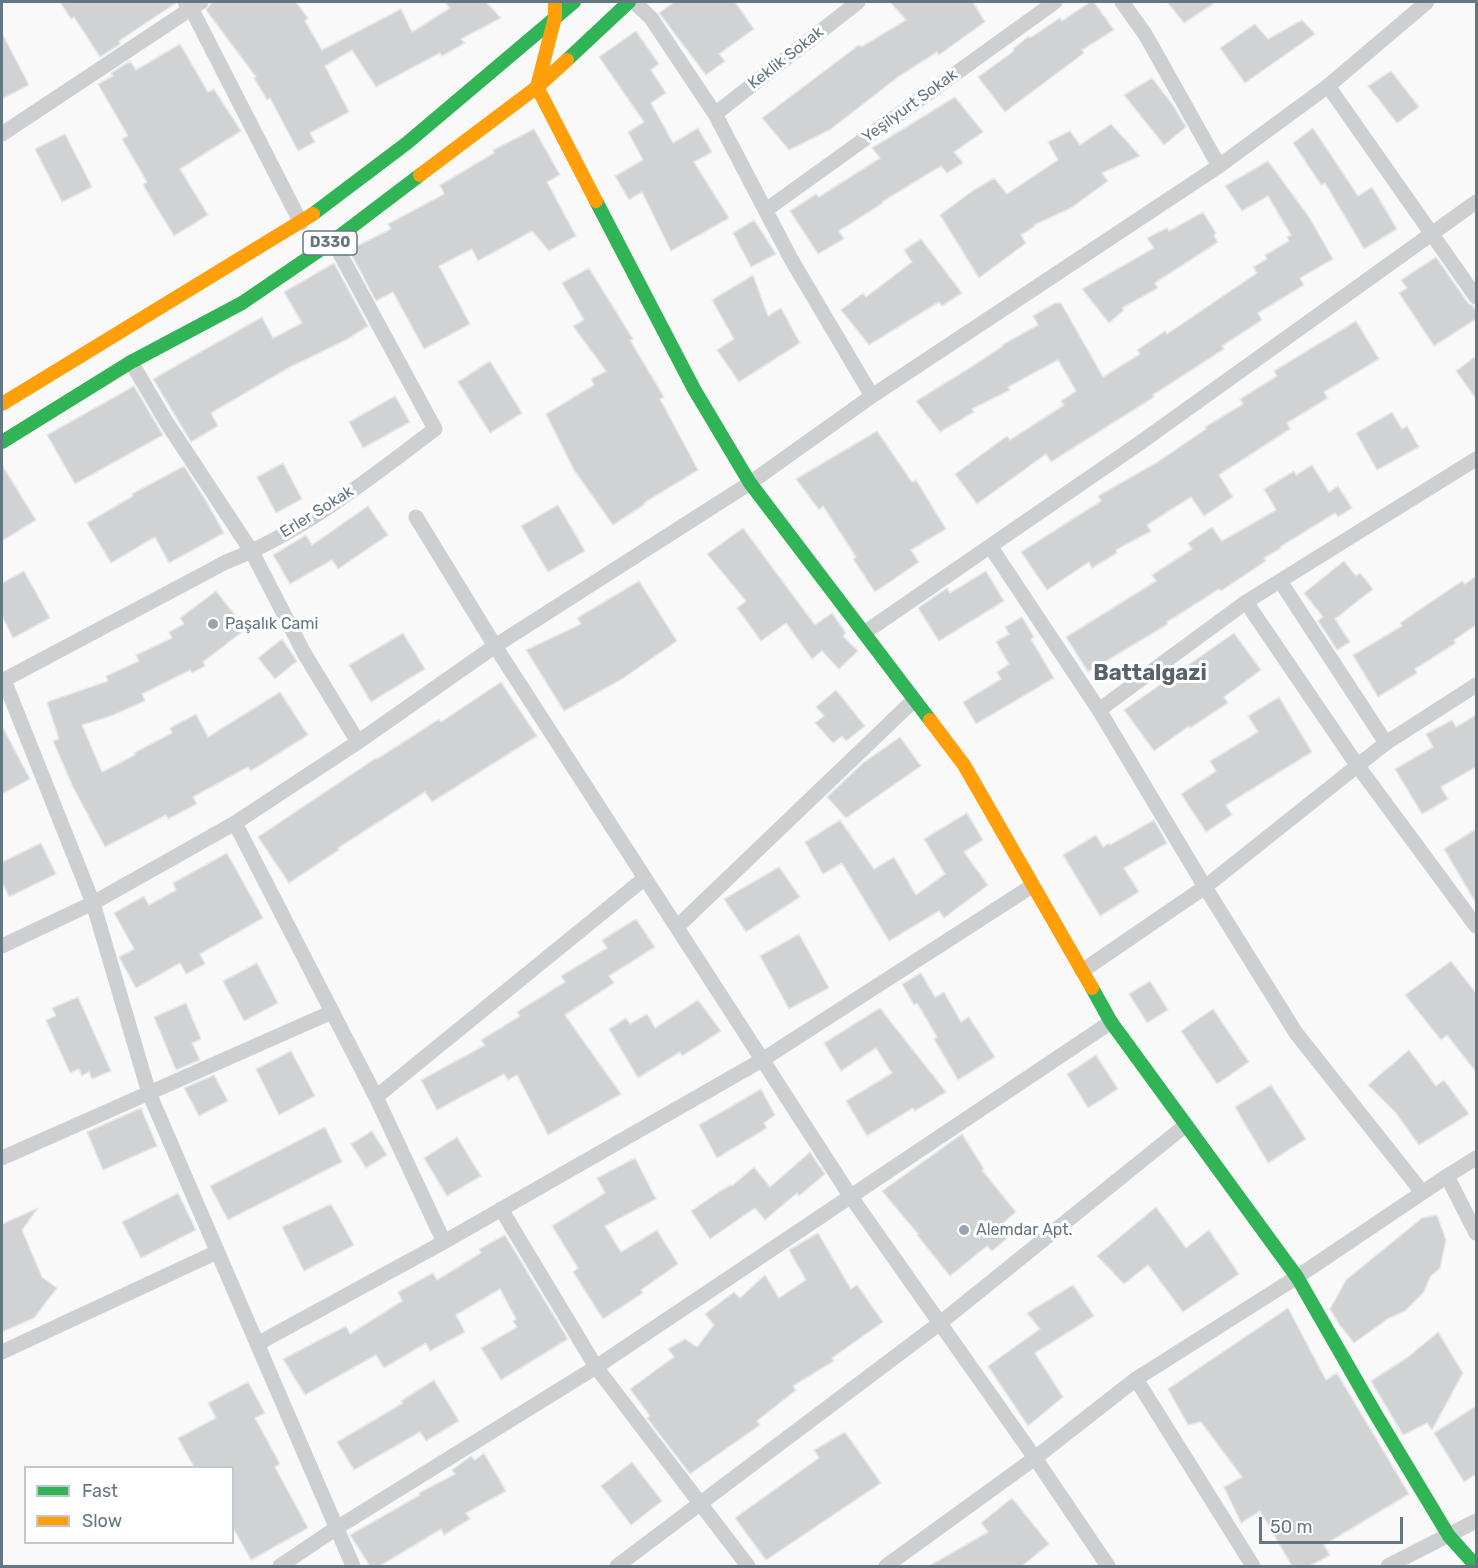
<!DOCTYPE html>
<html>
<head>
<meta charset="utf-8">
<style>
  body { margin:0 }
  #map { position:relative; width:1478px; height:1568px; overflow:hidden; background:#f9f9f9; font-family:Rubik,sans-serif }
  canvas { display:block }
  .frame { position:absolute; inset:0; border:3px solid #657683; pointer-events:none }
  .legend { position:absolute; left:24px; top:1466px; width:210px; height:78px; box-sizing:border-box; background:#fff; border:2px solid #c1c8cd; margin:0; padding:8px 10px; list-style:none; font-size:18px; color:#657683 }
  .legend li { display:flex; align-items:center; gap:12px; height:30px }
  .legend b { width:30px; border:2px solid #c1c8cd }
  .scale { position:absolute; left:1259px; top:1517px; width:144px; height:27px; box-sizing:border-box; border:3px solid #657683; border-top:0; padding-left:8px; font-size:18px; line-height:21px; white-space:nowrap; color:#657683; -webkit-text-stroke:4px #fff; paint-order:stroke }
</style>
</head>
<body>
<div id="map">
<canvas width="1478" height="1568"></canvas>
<div class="frame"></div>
<ul class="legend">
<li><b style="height:8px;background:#30b455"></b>Fast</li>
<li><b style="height:8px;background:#ff9f0a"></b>Slow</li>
</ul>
<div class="scale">50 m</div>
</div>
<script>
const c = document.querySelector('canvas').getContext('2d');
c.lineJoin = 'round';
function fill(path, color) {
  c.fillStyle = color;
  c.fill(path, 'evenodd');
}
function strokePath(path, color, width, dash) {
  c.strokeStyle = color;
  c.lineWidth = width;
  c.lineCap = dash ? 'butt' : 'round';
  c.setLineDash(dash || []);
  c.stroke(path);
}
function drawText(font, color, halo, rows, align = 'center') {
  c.font = font + ' Rubik,sans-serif';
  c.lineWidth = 6;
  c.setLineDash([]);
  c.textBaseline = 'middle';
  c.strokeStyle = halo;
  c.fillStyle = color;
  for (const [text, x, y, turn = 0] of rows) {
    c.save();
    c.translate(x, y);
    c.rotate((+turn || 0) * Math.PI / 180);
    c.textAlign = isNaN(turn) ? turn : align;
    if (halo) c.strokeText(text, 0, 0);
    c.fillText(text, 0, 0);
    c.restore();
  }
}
const building = new Path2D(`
  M60,2H176V3L119,41L120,44L100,57L74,17L71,19Z
  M212,2H296L308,18L305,21L322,50L401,9L412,32L450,8L444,2H486L501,18L461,39L465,43L442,56L440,53L376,87L352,50L325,66L349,112L310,133L315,142L298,151L270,98L267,100L254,78L256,77L206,10Z
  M674,2H735L754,29L719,54L725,61L706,75L659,13Z
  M890,2H973L985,22L939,55L937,52L898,77L831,129L789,150L762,118L859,45L861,47L906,20Z
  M1090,2H1094L1114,30L1082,50L1084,53L1005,112L978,77L1014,51L1013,49L1029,36L1030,38L1060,18L1062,21Z
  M1167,2H1216L1184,23Z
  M1302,20L1315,34L1245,83L1220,48L1255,24L1268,39Z
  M636,31L659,64L651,70L666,93L651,103L673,143L698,128L712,152L694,162L729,218L671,251L642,192L629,200L615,176L643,160L628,132L644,122L599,57Z
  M2,33L29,85L2,99Z
  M180,44L208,92L214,89L241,131L180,169L208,215L174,236L143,185L147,182L122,139L128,136L98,84L113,76L111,73L130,61L136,70Z
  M1391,71L1419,107L1397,123L1368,86Z
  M1152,78L1173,105L1186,127L1164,145L1124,95Z
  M955,97L983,132L954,152L963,163L947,173L941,166L882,202L883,203L839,231L844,239L818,254L790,211L816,194L819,197L880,158L872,148Z
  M1111,124L1140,156L1102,173L1108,181L1071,208L1034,225L1035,226L1021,235L1026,243L979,278L940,215L971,192L994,178L1007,194L1058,160L1048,142L1070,131L1080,145Z
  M1313,128L1358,196L1372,187L1397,229L1364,249L1325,183L1321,185L1293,143Z
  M534,129L560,175L547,182L576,236L549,251L532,231L478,261L472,249L439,266L470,324L424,349L393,292L376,301L349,250L391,229L388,224L444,194L440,185L494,153L493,150Z
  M65,134L92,187L62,202L35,149Z
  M1268,161L1309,217L1333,259L1300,278L1304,285L1258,313L1262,320L1222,346L1224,349L1153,395L1154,397L1051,462L1046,454L977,504L955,474L1007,436L1010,440L1064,405L1061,401L1076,391L1058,360L1008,387L1010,390L972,409L974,412L940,432L916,401L968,369L1003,346L1002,345L1038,325L1033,316L1055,303H1061L1103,377L1140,354L1137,350L1165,331L1167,334L1257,273L1253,267L1267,259L1265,255L1289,241L1287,237L1291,235L1268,196L1242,211L1225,186Z
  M1203,212L1216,233L1214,236L1218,242L1155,283L1158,288L1122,308L1124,310L1109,323L1082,289L1154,248L1147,238L1167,228L1169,231Z
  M754,220L776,254L751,267L733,233Z
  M921,239L962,293L942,306L939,302L869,345L841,310L863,293L866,297L912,262L904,250Z
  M1436,257L1468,303L1473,306L1476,311V319L1434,346L1399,293L1407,288L1401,280Z
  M334,263L368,326L346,340L290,367L211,413L218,426L191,442L153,379L262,317L273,338L302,323L284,292Z
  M589,268L633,339L630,340L664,397L660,399L698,470L644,503L645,504L613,525L574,470L546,414L594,385L591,379L606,371L573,326L584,320L562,283Z
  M753,275L768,316L781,308L800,343L739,382L717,350L734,339L712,300Z
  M1356,321L1379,359L1324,392L1328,398L1287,423L1290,429L1219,475L1233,497L1204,516L1191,497L1147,525L1151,531L1116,550L1117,553L1092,568L1089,562L1047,590L1021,552L1101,501L1098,496L1156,463L1206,429L1205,427L1243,404L1240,399L1277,376L1274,371Z
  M1476,356V399L1456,371Z
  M490,361L522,413L490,433L458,382Z
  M134,386L163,435L75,484L47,435Z
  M395,396L410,422L363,448L349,422Z
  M1392,412L1402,429L1407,426L1419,447L1377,470L1356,433Z
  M877,431L912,482L916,480L946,529L911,550L919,562L875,592L853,559L856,557L823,506L819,510L796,479Z
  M283,463L302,499L276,513L257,477Z
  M2,465L36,520L2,541Z
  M1312,465L1329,492L1338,486L1352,508L1338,517L1335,513L1280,547L1281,548L1264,558L1266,561L1221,591L1219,589L1167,622L1168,624L1088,672L1066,637L1156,581L1152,575L1192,549L1188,543L1212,527L1222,541L1276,510L1264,489L1294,471L1296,475Z
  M184,466L205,499L224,533L169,563L155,537L111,563L87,523L133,496L132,494Z
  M558,505L585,551L548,572L521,526Z
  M368,506L388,535L338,569L332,560L290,584L273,555L306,535L312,545Z
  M743,528L815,625L832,613L846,633L843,636L858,651L839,669L822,651L812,659L786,623L761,641L737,608L746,601L707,554Z
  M1344,561L1356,576L1360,573L1373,589L1335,619L1350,642L1337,650L1318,621L1323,617L1304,593Z
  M24,571L50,618L13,638L2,616V583Z
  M986,571L1004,601L939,641L918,608L947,588L950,593Z
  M1476,576V625L1454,640L1456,643L1415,669L1417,673L1378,697L1353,655L1402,626L1400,623L1462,581L1465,584Z
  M639,581L677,641L622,679L564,711L526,650L581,624L577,618Z
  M216,591L246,629L203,662L205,666L192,673L190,670L142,694L145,701L111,716L82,725L102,772L135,755L134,753L172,733L170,728L196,714L208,737L280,692L308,735L251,771L248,767L193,797L197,804L168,819L166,815L105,847L73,787L53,741L59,739L47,702L108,681L106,676L139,661L136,655L172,638L169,632L184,624L180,618Z
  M1022,617L1034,637L1031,639L1054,678L976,724L963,702L1001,679L997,672L1009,664L996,642L1009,634L1005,627Z
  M403,633L425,669L371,702L349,665Z
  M1234,633L1261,670L1224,697L1228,703L1190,728L1189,726L1154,751L1124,710Z
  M282,639L297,661L275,679L258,658Z
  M501,682L537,736L432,802L425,792L338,848L339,850L289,883L258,837L376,758L377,759L439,719L441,722Z
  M836,690L865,726L846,741L842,736L833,743L815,723L824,716L816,707Z
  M1279,697L1312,752L1226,805L1232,815L1206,832L1181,794L1216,771L1210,761L1258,732L1248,716Z
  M1476,715V767L1441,787L1448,799L1422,814L1395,769L1433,747L1426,734L1452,720L1456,727Z
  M2,726L30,779L2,794Z
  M900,737L921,766L846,818L827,797L863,763Z
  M967,813L983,840L964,852L988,885L944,918L939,911L889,941L842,863L823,874L805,842L840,820L874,869L894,857L916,895L945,874L924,839Z
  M1154,820L1167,843L1124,868L1139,892L1100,916L1063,855L1096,835L1103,847L1109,843L1110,845Z
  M1476,829V903L1444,849Z
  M41,843L56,874L9,897L2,882V862Z
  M227,853L263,918L200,954L205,964L186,974L180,963L136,988L119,957L134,949L114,913L144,896L149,905L176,890L173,883Z
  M779,867L800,897L746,932L724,899Z
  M636,919L655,947L609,976L614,983L565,1015L621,1094L548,1135L517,1075L508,1080L504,1074L437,1110L421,1080L485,1045L481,1040L520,1016L517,1012L565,982L561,976L607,948L602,940Z
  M799,934L829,988L789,1009L760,956Z
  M1451,961L1476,993V1072L1447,1035L1441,1040L1405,995Z
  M257,963L278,1003L244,1021L223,981Z
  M921,973L935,997L944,992L961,1022L969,1017L995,1057L958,1080L934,1039L937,1037L917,1003L914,1005L902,984Z
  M1150,981L1168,1010L1147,1023L1129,994Z
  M78,997L111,1071L92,1079L89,1072L82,1076L79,1069L70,1073L46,1020L56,1016L52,1008Z
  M698,1000L721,1031L682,1056L680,1052L638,1078L609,1029L626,1018L630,1024L647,1014L655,1028Z
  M186,1003L201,1039L192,1043L200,1060L176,1070L154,1017Z
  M880,1008L946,1092L915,1111L913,1108L867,1136L846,1101L892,1073L876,1048L841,1071L824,1043Z
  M1213,1009L1249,1062L1217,1084L1181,1031Z
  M1409,1050L1436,1086L1444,1080L1469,1114L1419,1145L1396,1113L1368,1085Z
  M291,1051L315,1096L279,1115L256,1069Z
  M1096,1055L1118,1089L1088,1108L1067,1074Z
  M214,1075L228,1101L199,1116L184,1088Z
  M1271,1085L1306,1139L1268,1163L1235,1107Z
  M761,1089L775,1115L764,1123L767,1128L717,1158L699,1125Z
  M141,1108L157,1146L103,1170L87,1132Z
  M325,1127L342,1162L228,1220L210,1186Z
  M372,1131L387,1155L366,1168L351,1144Z
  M962,1134L984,1169L982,1170L1016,1212L1001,1225L1010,1236L992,1251L987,1246L950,1276L917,1235L918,1234L882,1191Z
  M457,1137L481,1176L447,1196L424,1158Z
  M810,1152L825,1174L799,1196L797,1193L765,1220L755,1208L710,1239L691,1211L722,1190L731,1185L732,1186L754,1167L770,1187Z
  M635,1158L656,1199L605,1226L621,1252L657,1230L678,1264L641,1290L643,1293L603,1319L573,1272L578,1268L552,1226L605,1193L597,1178Z
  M178,1193L196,1230L141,1258L122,1222Z
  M331,1204L354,1245L304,1271L282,1227Z
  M1156,1207L1186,1248L1209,1230L1239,1274L1183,1312L1148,1265L1124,1284L1097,1256Z
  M38,1208L22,1230L42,1277L57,1288L34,1318L2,1332V1224Z
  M1437,1215L1446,1240L1440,1268L1430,1277L1424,1292L1405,1311L1389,1318L1354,1343L1339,1324L1330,1309L1346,1280L1422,1218Z
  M818,1233L851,1289L857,1285L883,1322L832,1358L834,1361L793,1386L796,1390L757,1421L760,1425L690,1474L647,1418L650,1416L630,1389L674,1357L668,1349L685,1339L697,1347L714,1325L705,1314L734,1292L740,1298L765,1275L779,1298L806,1280L789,1250Z
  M505,1235L568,1339L501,1380L481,1348L517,1327L513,1321L516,1319L500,1289L456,1315L465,1332L430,1351L426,1343L384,1368L376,1355L305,1395L283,1359L346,1326L350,1334L402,1301L398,1292L433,1273L437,1280L481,1253L479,1249Z
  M1073,1285L1094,1316L1035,1353L1063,1397L1028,1426L988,1366L1040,1329L1027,1313Z
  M1288,1308L1326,1380L1337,1373L1409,1494L1324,1545L1330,1555L1310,1566H1292L1260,1511L1241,1523L1224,1487L1242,1477L1201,1422L1188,1425L1168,1389Z
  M1438,1332L1463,1373L1432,1430L1427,1423L1403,1435L1371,1381L1408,1357Z
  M434,1380L459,1421L426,1441L420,1432L354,1470L337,1442L403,1403L401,1401Z
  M248,1382L265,1413L255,1418L280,1464L275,1467L308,1528L251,1560L232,1526V1467H194L178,1438L216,1418L208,1403Z
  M1476,1406V1474L1464,1482L1434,1433Z
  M845,1432L881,1483L766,1560L735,1518L819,1458L814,1450Z
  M484,1453L506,1491L466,1513L470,1519L444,1535L441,1529L380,1566H370L350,1535L420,1495L419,1493L455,1474L452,1470L471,1456L475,1460Z
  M632,1462L662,1501L631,1525L601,1486Z
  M1012,1498L1049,1544L1022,1566H929L988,1532L981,1523Z`);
fill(building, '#d0d2d3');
strokePath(building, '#e8e8e8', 1.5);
strokePath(new Path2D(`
  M185,2L191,8L301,223
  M634,2L651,18L715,114L791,259L872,396
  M1122,2L1145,34L1219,166
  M1328,86L1476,297
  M715,114L858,2
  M2,134L201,2
  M766,210L1055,2
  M131,362L167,423L252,552L304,653L358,742
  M416,517L495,646L851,1197L1035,1458L1108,1566
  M990,546L1099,710L1205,887L1296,1033L1422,1192
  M1280,581L1386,743
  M1246,602L1357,765L1476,926
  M864,633L1137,445L1476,202
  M4,680L93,903L149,1093L353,1566
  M2,681L226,562C303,532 369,479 435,429L333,241
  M1099,710L1246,602L1476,459
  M235,823L376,1097L444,1242
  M677,927L914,700
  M2,946L93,903L235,823L358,742L495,646L750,483L872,396L1219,166L1328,86L1427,2
  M1082,971L1205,887L1386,743L1476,685
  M376,1097L645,878
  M2,1158L332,1012
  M1447,1176L1476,1233
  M501,1209L596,1367L748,1566
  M257,1344L444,1242L762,1060L1032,886
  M2,1352L217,1252
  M1136,1379L1253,1566
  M280,1566L335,1529L596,1367L1111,1022
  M617,1566L940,1323L1186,1125
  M886,1566L1035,1458L1136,1379L1297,1277L1447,1176L1476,1158
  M1388,1566L1476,1521`), '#cecfd0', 15);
strokePath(new Path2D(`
  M567,60L629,2
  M596,201L694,389L750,483L930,720
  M313,214L407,143L574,2
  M2,442L131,362L242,303L333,241L420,175
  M1092,988L1111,1022L1297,1277L1375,1413L1449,1536L1476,1566`), '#30b455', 14);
strokePath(new Path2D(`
  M555,2V17L537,87L596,201
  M420,175L537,87L567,60
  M2,404L313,214
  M930,720L964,765L1092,988`), '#ff9f0a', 14);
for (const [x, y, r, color] of [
  [213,624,6,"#99a4ac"],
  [964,1230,6,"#99a4ac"]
]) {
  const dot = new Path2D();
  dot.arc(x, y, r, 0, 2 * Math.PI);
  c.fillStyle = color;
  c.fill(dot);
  strokePath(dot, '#fff', 2);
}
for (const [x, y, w] of [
  [330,243,54]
]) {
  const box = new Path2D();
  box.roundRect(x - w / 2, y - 12, w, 24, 4.5);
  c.fillStyle = '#fff';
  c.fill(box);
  strokePath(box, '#657683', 1.5);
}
drawText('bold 15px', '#657683', null, [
  ["D330",330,243]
]);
drawText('16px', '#657683', '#fff', [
  ["Keklik Sokak",786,58,-38],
  ["Yeşilyurt Sokak",910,106,-36],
  ["Erler Sokak",317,512,-32]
]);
drawText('16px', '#657683', '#fff', [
  ["Paşalık Cami",225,624],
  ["Alemdar Apt.",976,1230]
], 'left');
drawText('bold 22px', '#57646e', '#fff', [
  ["Battalgazi",1150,674]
]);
</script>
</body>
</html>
